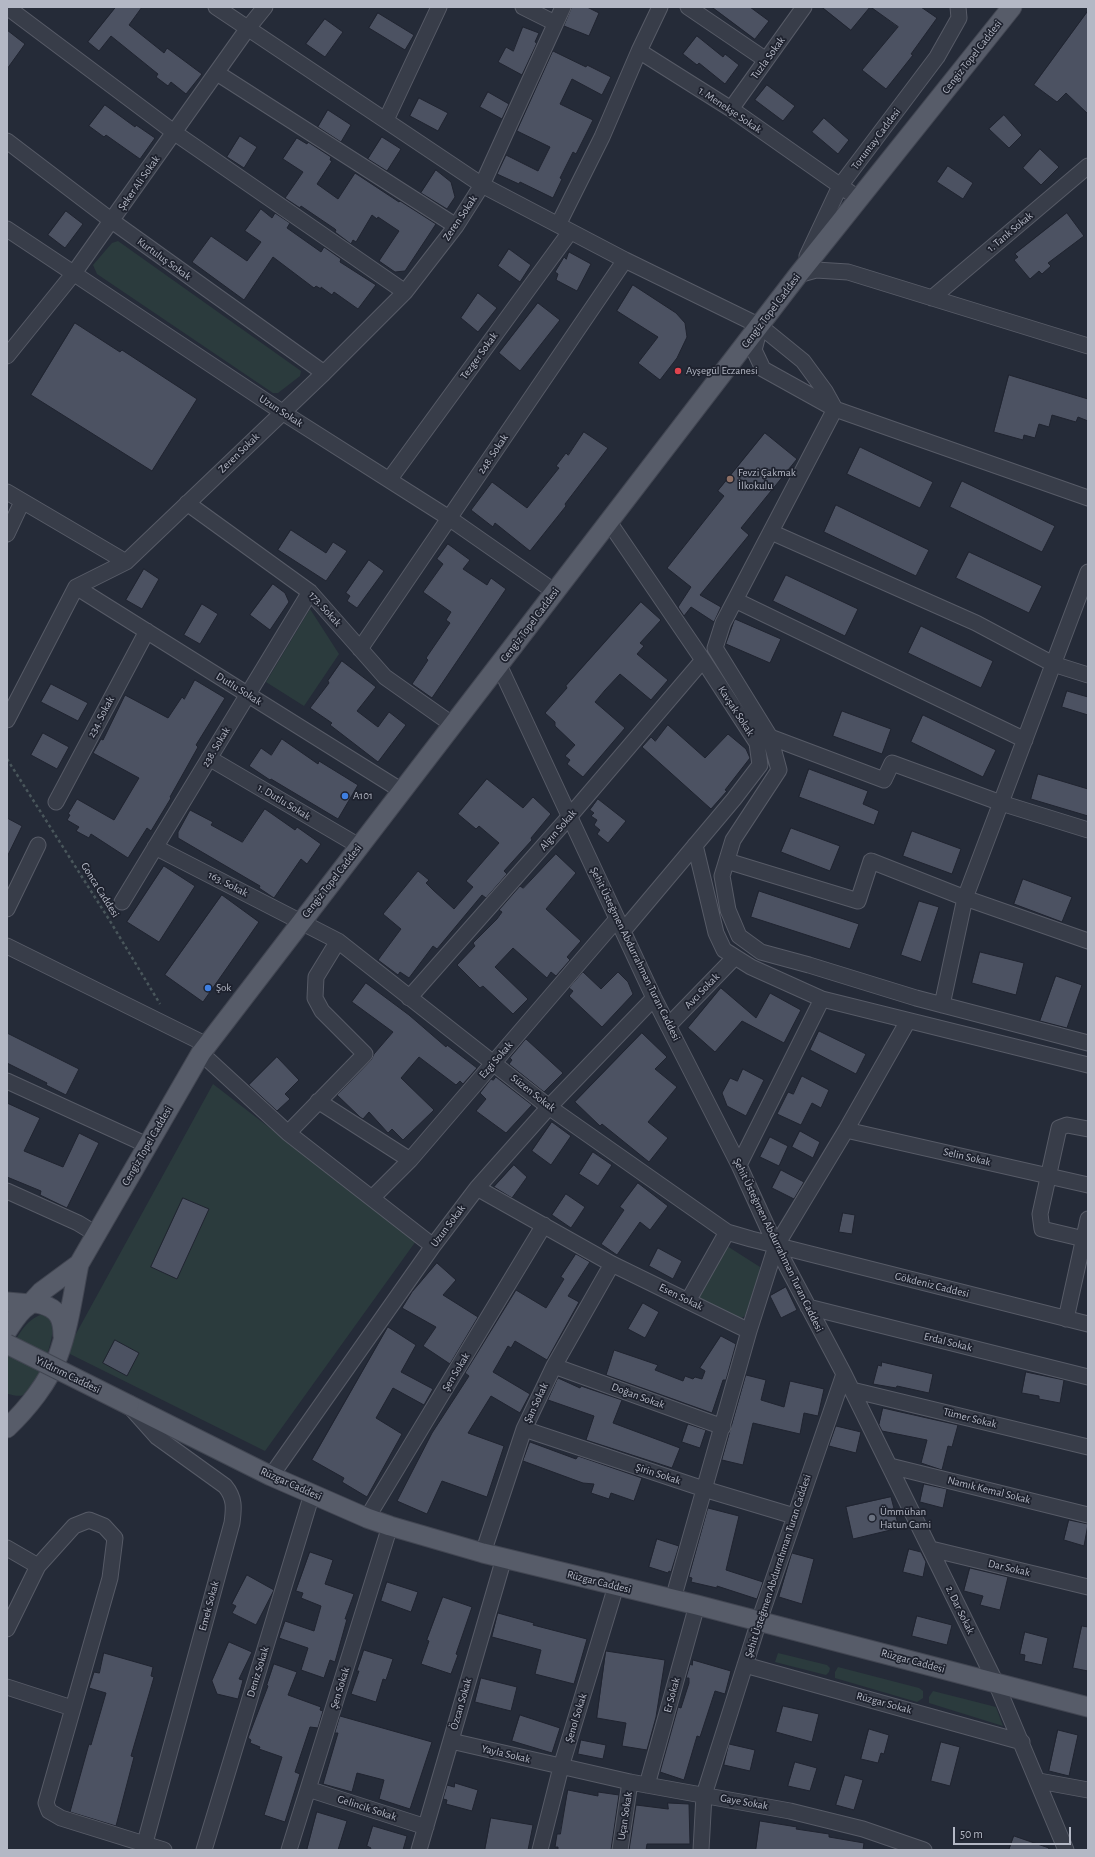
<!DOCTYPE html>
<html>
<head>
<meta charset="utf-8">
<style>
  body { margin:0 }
  #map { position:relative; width:1095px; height:1857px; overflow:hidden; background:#252b38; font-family:"Alegreya Sans",sans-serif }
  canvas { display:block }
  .frame { position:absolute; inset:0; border:8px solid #b4b8c5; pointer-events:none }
  .scale { position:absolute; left:953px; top:1827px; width:118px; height:18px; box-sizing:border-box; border:2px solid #b4b8c5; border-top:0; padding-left:5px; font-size:12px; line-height:14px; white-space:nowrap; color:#b4b8c5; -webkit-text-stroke:3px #1e222e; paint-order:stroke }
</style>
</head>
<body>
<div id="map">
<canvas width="1095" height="1857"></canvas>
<div class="frame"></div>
<div class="scale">50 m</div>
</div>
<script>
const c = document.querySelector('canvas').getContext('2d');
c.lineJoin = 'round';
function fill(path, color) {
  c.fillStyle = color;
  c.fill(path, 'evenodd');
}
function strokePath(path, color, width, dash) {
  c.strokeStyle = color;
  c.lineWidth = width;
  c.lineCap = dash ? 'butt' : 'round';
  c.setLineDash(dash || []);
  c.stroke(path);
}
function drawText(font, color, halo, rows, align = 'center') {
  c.font = font + ' "Alegreya Sans",sans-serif';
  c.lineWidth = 3.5;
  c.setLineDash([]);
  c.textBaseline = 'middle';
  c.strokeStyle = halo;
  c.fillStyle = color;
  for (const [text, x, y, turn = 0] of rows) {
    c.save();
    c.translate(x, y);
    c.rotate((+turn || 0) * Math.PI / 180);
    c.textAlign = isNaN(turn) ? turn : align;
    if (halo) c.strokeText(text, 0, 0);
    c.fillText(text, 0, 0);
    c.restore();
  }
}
fill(new Path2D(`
  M118,241L301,371L300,376L278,393H273L97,274L93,265L112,243Z
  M310,609L339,654L304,706L266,682Z
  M213,1084L416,1241L265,1451L66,1352Z
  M727,1246L760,1267L759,1274L745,1316L740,1319L698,1297Z
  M40,1315H45L53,1321C55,1338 39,1386 23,1395C19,1397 13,1395 8,1394L7,1359C13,1343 23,1322 40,1315Z
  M778,1653L827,1665L830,1668L829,1672L826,1675L775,1662Z
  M838,1667L919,1688L923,1691V1698L917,1702L835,1678V1672Z
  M933,1691L996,1707L1003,1726L929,1703V1697Z`), '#2b3b3d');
const building = new Path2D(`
  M116,7H142L129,25L164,53L167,48L202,74L186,94L171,82L168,86L156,77L158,74L111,36L99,51L88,42Z
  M572,7H587L599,13L589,36L564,26Z
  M712,7H750L769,21L755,39Z
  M822,7H870L851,30Z
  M871,7H921L937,18L911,54L913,55L886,89L862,70L898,27Z
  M1088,11V114L1066,93L1057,102L1034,85Z
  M378,13L414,35L405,50L369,28Z
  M325,19L343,32L325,57L306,44Z
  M523,27L539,33L535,42L537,43L522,75L498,62L506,47L513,51Z
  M7,30L25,44L7,69Z
  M697,36L723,57L725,54L739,65L725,84L699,63L697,65L683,54Z
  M553,51L586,67L587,65L611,77L602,95L572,79L560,104L593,120L576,154L573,152L560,178L562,179L553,198L520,182L519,184L497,174L506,155L538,171L550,147L517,131Z
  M767,85L795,106L783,121L755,100Z
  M488,92L509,104L502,119L480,107Z
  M419,98L448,113L438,131L410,116Z
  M105,105L135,127L136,125L155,138L140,159L106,135L104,137L89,126Z
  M328,110L351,125L341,142L318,127Z
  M1004,115L1022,135L1009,148L989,129Z
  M824,118L849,140L838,154L812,132Z
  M240,136L257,147L244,168L227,157Z
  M382,137L401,149L387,171L368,159Z
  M297,138L307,144L308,142L331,157L330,160L332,161L317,184L338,199L355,173L399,202L400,201L436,224L405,271L395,272L379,261L399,231L378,217L377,219L372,215L356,242L353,240L351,244L335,232L336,230L335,229L301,206L300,208L285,198L303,172L283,159Z
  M1040,149L1059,167L1041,185L1023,168Z
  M948,166L973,183L963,199L937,182Z
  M436,170L451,182L455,197L447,209L421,193Z
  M261,209L272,218L275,213L290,223L287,228L321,252L324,247L341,259L340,262L376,285L358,309L334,292L332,295L321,287V289L316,286L314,288L273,257L244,300L192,262L211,236L247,261L261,242L245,231Z
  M66,211L83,224L65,248L48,235Z
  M1067,213L1084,236L1048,263L1051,266L1042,274L1039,271L1030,279L1014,260L1018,257L1015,254Z
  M509,249L531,265L520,282L498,266Z
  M569,252L591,264L577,291L556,280L558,274L555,272L564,257L566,259Z
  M633,285L676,313L685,323L687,337L677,358L660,380L638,363L658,337L617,311Z
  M478,293L497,308L478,332L461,318Z
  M538,303L560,320L520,371L499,353Z
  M75,323L120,352L122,350L197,399L152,471L31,395Z
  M1009,375L1088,399V421L1078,417L1076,422L1052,415L1049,427L1039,424L1035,438L1024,435L1023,440L994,432Z
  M584,432L608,448L565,504L566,506L530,551L495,523L493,527L471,510L492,482L527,508L559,468L556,466L566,453L568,455Z
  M765,433L797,459L741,528L749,535L700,595L721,607L714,622L691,607L684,616L678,607L691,587L667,568L724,496L718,491Z
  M860,447L933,482L920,508L847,474Z
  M962,481L1055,526L1042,552L950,507Z
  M836,505L929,550L916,576L824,532Z
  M291,530L326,553L333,542L347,551L326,581L278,550Z
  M448,544L470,560L463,569L487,585L491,578L506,589L432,698L412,684L428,660L426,658L450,623L446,620L451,612L423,592L443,564L437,559Z
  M969,552L1042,586L1029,613L956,578Z
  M369,560L384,571L357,608L347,601L350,596L346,593Z
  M144,569L159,579L142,609L126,600Z
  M786,575L858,609L845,636L773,601Z
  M273,584L285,593L289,602L270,630L250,615Z
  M641,602L661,620L640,643L644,646L637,654L668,680L651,700L620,674L605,690L595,702L625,728L583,777L567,764L570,760L565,756L575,745L555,726V722L545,713L567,688L566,686Z
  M202,604L218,614L200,644L184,635Z
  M735,619L781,639L770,663L726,644Z
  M921,626L993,661L981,688L908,653Z
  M342,661L376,687L357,711L378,727L389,712L406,725L378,762L330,725L332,723L310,708L329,683L328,681Z
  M195,680L225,698L196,745L198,747L170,797L171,798L151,831L147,828L128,858L91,834L89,838L76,831L79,827L67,820L70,815L68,814L77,799L114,820L139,778L93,753L101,739L103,740L125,695L168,718L182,697L184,699Z
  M51,684L88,703L78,721L41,702Z
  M1067,691L1088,697V715L1062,707Z
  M842,711L891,729L882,754L833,736Z
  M923,715L996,750L983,777L911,742Z
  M668,725L705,758L728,734L746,749L750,758L725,790L727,791L711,809L642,747L651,737L655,741Z
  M43,733L69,747L57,769L31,755Z
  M282,739L318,764L319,761L358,785L338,819L271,779L270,780L249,766L261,748L271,755Z
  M809,769L868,791L863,804L879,811L874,825L799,797Z
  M1038,774L1088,789V816L1031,799Z
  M487,779L523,808L533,797L551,814L531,838L532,840L504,871L507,874L486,898L482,895L437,949L433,946L409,978L400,972L398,975L378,960L401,929L383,914L418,871L429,880L426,883L433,890L454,909L473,887L466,881L499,843L479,826L476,829L458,814Z
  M598,799L626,821L608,843L597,834L600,830L594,825L597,820L591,816L594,813L590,810Z
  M265,809L295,830L297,827L321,844L307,864L301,859L274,898L259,888L260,886L178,838V832L190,810L213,822L211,825L242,842Z
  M7,818L22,826L7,857Z
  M791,828L840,846L830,871L781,852Z
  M912,831L961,849L952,874L903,856Z
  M556,854L576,873L546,909L581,941L567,957L570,960L556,976L551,972L547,978L513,948L495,967L528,999L513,1014L483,986L480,988L457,965L475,946L473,943L497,919L502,912L499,910L520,886L523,888Z
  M164,866L195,886L159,942L127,922Z
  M1023,879L1072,897L1062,922L1014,904Z
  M759,891L859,924L850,949L751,917Z
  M222,895L259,922L203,1002L165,975Z
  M919,901L939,907L921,962L901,955Z
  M980,952L1024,963L1016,995L972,983Z
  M583,972L601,989L618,972L628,982L633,994L602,1027L569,996L573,991L569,988Z
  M1056,976L1082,985L1067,1028L1040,1021Z
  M366,983L409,1015L446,1047L447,1045L477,1068L463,1084L460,1081L456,1085L419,1057L401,1078L434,1110L403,1140L392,1129L388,1133L369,1112L363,1119L360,1117L337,1095L371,1060L374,1054L393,1032L352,1002Z
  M721,988L756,1018L770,993L801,1010L784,1043L742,1021L715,1052L688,1028Z
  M819,1031L866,1054L856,1074L810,1050Z
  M7,1033L79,1069L66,1095L46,1085L47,1083L7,1063Z
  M642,1033L667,1057L655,1069L677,1087L648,1122L668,1138L649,1162L602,1124L600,1126L575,1102Z
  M526,1039L563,1073L544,1092L509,1064L512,1060L510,1058Z
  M277,1057L299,1080L285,1094L290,1099L277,1111L249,1085Z
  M743,1069L764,1080L746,1116L727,1106L722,1093L730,1078L737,1081Z
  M802,1076L829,1090L821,1108L812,1103L801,1125L777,1114L788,1092L793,1094Z
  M496,1077L532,1105L506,1133L476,1111L486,1099L480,1093L491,1079L493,1080Z
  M7,1103L40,1118L24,1151L63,1167L79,1133L99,1143L67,1208L40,1195L41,1191L7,1177Z
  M552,1122L571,1136L551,1165L532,1151Z
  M800,1131L820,1142L813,1158L792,1147Z
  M770,1137L788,1146L779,1166L760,1157Z
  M593,1152L612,1165L598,1186L579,1174Z
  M514,1165L527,1177L512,1198L494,1187Z
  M781,1170L804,1182L794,1199L772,1188Z
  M638,1183L668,1206L650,1230L640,1222L617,1255L601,1244L624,1210L620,1207Z
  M566,1194L585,1207L571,1228L552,1215Z
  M183,1198L209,1209L177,1279L151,1267Z
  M843,1213L855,1215L852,1234L839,1232Z
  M658,1248L682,1261L673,1279L649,1266Z
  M576,1254L590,1262L568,1296L579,1302L547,1360L515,1341L511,1348L508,1346L493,1372L530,1394L520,1413L491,1396L468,1433L504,1446L487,1497L442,1481L427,1514L397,1501L432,1433L469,1376L465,1373L516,1290L546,1308L564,1279L561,1277Z
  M437,1263L456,1280L443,1295L478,1317L450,1364L423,1346L436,1327L402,1308L412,1292Z
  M786,1287L797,1310L781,1318L770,1296Z
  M643,1303L659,1312L645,1338L628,1329Z
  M388,1327L416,1345L401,1372L433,1389L424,1405L393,1388L376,1418L402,1434L367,1497L342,1482L344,1478L312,1460Z
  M721,1336L736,1344L726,1380H723L712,1413L606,1375L614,1350L658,1365L655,1370L683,1381L685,1376L693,1379L695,1377L702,1379L705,1371L700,1368Z
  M115,1340L139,1353L127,1376L103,1363Z
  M882,1362L933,1374L929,1393L897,1386L896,1388L873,1384L878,1365L881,1366Z
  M1026,1372L1064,1380L1060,1403L1039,1399V1396L1022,1393Z
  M746,1375L766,1380L761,1400L784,1407L790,1381L824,1389L818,1416L804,1413L800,1434L753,1423L743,1465L722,1460Z
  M558,1378L580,1388L581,1386L622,1400L613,1423L680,1448L672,1468L586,1440L594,1416L548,1400Z
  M883,1408L958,1425L952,1447L948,1446L942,1470L921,1463L927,1440L882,1431L879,1425Z
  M688,1424L706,1430L700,1448L682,1442Z
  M836,1426L861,1432L856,1453L829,1446Z
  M530,1442L576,1459L578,1456L642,1478L634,1501L611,1493L609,1499L591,1493L594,1484L583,1483L523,1461Z
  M924,1484L947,1489L943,1508L920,1502Z
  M891,1497L899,1528L853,1539L846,1507Z
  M708,1508L739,1516L726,1570L763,1582L757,1599L717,1586V1588L691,1582L692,1578L689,1577Z
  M1069,1520L1088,1524L1084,1546L1064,1540Z
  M657,1539L679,1546L671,1572L669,1571L668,1573L649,1567Z
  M909,1549L921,1552L926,1562L923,1577L903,1572Z
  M310,1552L333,1560L325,1584L354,1594L345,1619H347L335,1662L330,1660L324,1678L301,1670L308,1648L279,1638L285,1621L314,1631L321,1606L301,1598L303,1593L296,1591Z
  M792,1553L814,1559L802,1604L779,1597Z
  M970,1568L1008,1577L1000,1610L980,1605L983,1596L964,1591Z
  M247,1575L274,1590L256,1625L232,1613L236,1606L232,1604Z
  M387,1582L418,1592L411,1612L381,1601Z
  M443,1597L472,1607L456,1654L458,1655L451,1674L421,1664L429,1641L427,1640Z
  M498,1613L534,1623L533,1625L587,1639L574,1684L535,1674L541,1650L492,1637Z
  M917,1616L952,1625L947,1645L912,1636Z
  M1082,1626L1088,1627V1671L1073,1668Z
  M1025,1632L1048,1638L1042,1665L1024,1661L1025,1655L1020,1654Z
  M229,1642L252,1652L239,1679L243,1680L238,1699L217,1694L212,1681Z
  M364,1650L393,1659L386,1680L383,1679L376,1702L351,1694L359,1671H357Z
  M606,1651L665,1660L656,1717L647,1750L622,1746L626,1723L597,1718Z
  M104,1653L153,1667L151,1676L154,1677L131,1756L134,1757L116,1826L70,1812L89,1744L91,1745L106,1693L89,1688L94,1672L99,1673Z
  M693,1660L731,1671L725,1694L715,1691L700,1737L697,1736L684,1780L660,1772L678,1707L681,1708L689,1683V1678H686L690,1664L692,1665Z
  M274,1664L297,1672L288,1695L321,1707L320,1710L323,1711L318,1728L310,1727L295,1772L300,1774L285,1822L264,1815L282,1757L259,1749L260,1747L250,1743L251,1740L248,1738L268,1686L267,1685Z
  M481,1678L517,1687L511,1711L475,1702Z
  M783,1706L819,1714L812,1742L776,1732Z
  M520,1715L560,1728L552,1753L512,1741Z
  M340,1716L432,1742L410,1809L379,1799L384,1780L357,1773L352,1792L323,1784L338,1733H335Z
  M869,1729L889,1735L884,1754L881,1753L878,1763L861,1759Z
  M1058,1730L1078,1735L1069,1776L1049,1771Z
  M581,1740L606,1745L603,1759L578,1754Z
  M941,1742L960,1747L950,1786L931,1781Z
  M729,1744L755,1750L750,1771L724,1765Z
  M795,1762L817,1768L810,1791L788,1786Z
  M845,1775L863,1780L854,1810L836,1805Z
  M455,1783L478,1790L472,1811L446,1804L447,1800L443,1799L447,1785L454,1787Z
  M568,1790L598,1796V1792L619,1795L611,1850H558V1847H555L557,1834H560Z
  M668,1803L689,1804L690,1844H647L646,1850H629L636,1805L668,1809Z
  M317,1812L347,1821L338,1850H307Z
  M491,1818L533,1825L528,1850H485Z
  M760,1821L797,1827L796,1829L829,1834V1837L864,1843L863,1850H756Z
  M373,1826L407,1836L403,1850H370L371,1848L367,1846Z
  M1014,1836L1049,1848L1048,1850H1009Z`);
fill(building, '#4c5262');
strokePath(building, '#202430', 1);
const minor = new Path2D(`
  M7,7L175,133L405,292
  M216,7L482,185L625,260L760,326L803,361L825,391L835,409
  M523,7L555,23
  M660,7L639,51L731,109L859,199
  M688,7L766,60
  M217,73L456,226
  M731,109L804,7
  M386,120L439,7
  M7,141L112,221L324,373
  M558,225L602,137L639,51
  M7,229L282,412L449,518L555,592
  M807,256L840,186L937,57L959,18L958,7
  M798,275L816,270L848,272L1088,346
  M932,298L1088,166
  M760,327L754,350L763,369L835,409L1088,498
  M7,356L74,273L248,28L265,7
  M835,409L723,623L715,648L770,737L779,770L733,840L722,876L728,910L739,936L761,952L809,965L916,998L1088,1043
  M389,480L570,232
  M7,492L126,562
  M187,503L310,592L385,677L453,725
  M609,522L703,660L757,743L760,765L734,799L623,931
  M771,532L976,623L1053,664L1088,675
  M7,534L22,502
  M76,587L402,791
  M735,600L1025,740
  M360,649L625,260
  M499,665L654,998L739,1165L776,1246L844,1374L759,1621L704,1795L701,1850
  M7,720L76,587L126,562L324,373L405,292L456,226L482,185L563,7
  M770,737L884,780L892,763L1001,803L1088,830
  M209,758L359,846
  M56,802L147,631
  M695,845L716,933L724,950L751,967L822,999L1088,1065
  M155,847L338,941L549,1107L727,1232L751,1239L1088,1324
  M727,861L858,901L871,861L965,898L1088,941
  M122,902L310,592
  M7,909L38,845
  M7,946L207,1045
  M409,998L569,817L703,660
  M942,1005L965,898L1088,572
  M668,1026L735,957
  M201,1053L288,1133L433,1246
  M7,1081L147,1145
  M318,1101L410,1160
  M846,1130L1088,1185
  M288,1133L365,1054L322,1011L315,998L316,977L338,941
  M739,1165L822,999
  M477,1188L612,1264L749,1331
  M7,1191L78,1223L96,1234
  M372,1198L410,1160L617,919
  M1084,1239L1042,1229L1040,1214L1059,1128L1067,1125L1088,1129
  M688,1301L727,1232
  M808,1307L1088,1377
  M1066,1319L1088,1219
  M554,1366L723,1427
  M844,1374L996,1683L1066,1850
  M852,1390L1088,1447
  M132,1409L157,1437L225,1486C235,1498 234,1508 232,1523L143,1850
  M524,1429L704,1489L794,1516
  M890,1466L1088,1515
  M271,1476L433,1246L477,1188L549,1107L654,998
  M367,1518L544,1225
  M7,1548L38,1566
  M931,1549L1088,1587
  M483,1553L524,1429L554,1366L612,1264
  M673,1599L749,1331L776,1246L846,1130L908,1021
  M7,1629L38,1566L74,1526L89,1520L104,1526L115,1538L110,1578L46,1803L49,1811L61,1818L164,1850
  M745,1665L1022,1742
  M7,1687L72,1708
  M451,1741L630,1782L790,1811L863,1829L924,1850
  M1039,1781L1088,1790
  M647,1785L697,1605
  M308,1789L426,1827
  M204,1850L312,1494
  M289,1850L390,1526
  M419,1850L504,1558
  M540,1850L561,1767L616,1586
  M620,1850L630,1782`);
const major = new Path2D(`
  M7,1302L30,1304L41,1292L79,1264L201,1053L798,275L1012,7
  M7,1331C13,1322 19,1311 29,1305C32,1302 37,1303 41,1304C59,1309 63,1319 63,1336
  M129,1405L271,1476L367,1518L390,1526L483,1553L697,1605L1088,1707
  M7,1428C27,1409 49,1382 58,1356C69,1327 73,1294 79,1264`);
strokePath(minor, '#575b67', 17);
strokePath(major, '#424652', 21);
strokePath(new Path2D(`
  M7,759L110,921L160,1004`), '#49565b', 2.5, [3, 3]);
strokePath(minor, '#383d49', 15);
strokePath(major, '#575c69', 19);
const majorBridge = new Path2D(`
  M7,1344L129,1405`);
strokePath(majorBridge, '#424652', 21, []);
strokePath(majorBridge, '#575c69', 19);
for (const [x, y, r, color] of [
  [678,371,4,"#e0444e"],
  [730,479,4,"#8d6e63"],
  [345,796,4,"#3f7fe0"],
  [208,988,4,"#3f7fe0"],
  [872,1518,4,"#6b7280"]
]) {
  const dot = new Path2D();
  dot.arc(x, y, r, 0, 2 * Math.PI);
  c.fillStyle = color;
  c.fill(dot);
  strokePath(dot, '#1e222e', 1.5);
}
drawText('11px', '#b4b8c5', '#1e222e', [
  ["Cengiz Topel Caddesi",972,57,-52],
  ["Tuzla Sokak",768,58,-54],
  ["1. Menekşe Sokak",730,110,34],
  ["Toruntay Caddesi",876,139,-53],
  ["Şeker Ali Sokak",139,183,-55],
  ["Zeren Sokak",460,218,-56],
  ["1. Tank Sokak",1010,232,-40],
  ["Kurtuluş Sokak",164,259,36],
  ["Cengiz Topel Caddesi",771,311,-53],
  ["Tezger Sokak",479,356,-54],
  ["Uzun Sokak",281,411,33],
  ["Zeren Sokak",239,453,-44],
  ["248. Sokak",493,454,-56],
  ["173. Sokak",325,609,48],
  ["Cengiz Topel Caddesi",530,625,-53],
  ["Dutlu Sokak",239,689,32],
  ["Kavşak Sokak",736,711,57],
  ["234. Sokak",101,717,-62],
  ["238. Sokak",216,747,-59],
  ["1. Dutlu Sokak",284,802,31],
  ["Algın Sokak",558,830,-49],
  ["Cengiz Topel Caddesi",332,881,-52],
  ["163. Sokak",228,884,27],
  ["Gonca Caddesi",100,890,58],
  ["Şehit Üsteğmen Abdurrahman Turan Caddesi",635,954,64],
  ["Avcı Sokak",702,991,-46],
  ["Ezgi Sokak",496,1060,-49],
  ["Süzen Sokak",533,1093,38],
  ["Cengiz Topel Caddesi",147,1146,-60],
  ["Selin Sokak",967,1157,13],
  ["Uzun Sokak",448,1226,-53],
  ["Şehit Üsteğmen Abdurrahman Turan Caddesi",778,1245,64],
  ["Gökdeniz Caddesi",932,1285,14],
  ["Esen Sokak",681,1297,26],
  ["Erdal Sokak",948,1342,14],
  ["Şen Sokak",456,1372,-59],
  ["Yıldırım Caddesi",68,1375,26],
  ["Doğan Sokak",638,1396,20],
  ["Şan Sokak",536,1403,-65],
  ["Tümer Sokak",970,1418,14],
  ["Şirin Sokak",658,1474,18],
  ["Rüzgar Caddesi",291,1484,24],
  ["Namık Kemal Sokak",989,1490,14],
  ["Şehit Üsteğmen Abdurrahman Turan Caddesi",778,1566,-72],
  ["Dar Sokak",1009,1568,13],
  ["Rüzgar Caddesi",599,1582,14],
  ["Emek Sokak",209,1606,-75],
  ["2. Dar Sokak",960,1610,64],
  ["Rüzgar Caddesi",913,1661,15],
  ["Deniz Sokak",258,1672,-73],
  ["Şen Sokak",340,1688,-73],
  ["Er Sokak",672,1695,-75],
  ["Rüzgar Sokak",884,1703,15],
  ["Özcan Sokak",461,1704,-74],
  ["Şenol Sokak",576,1718,-73],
  ["Yayla Sokak",506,1754,13],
  ["Gaye Sokak",744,1802,10],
  ["Gelincik Sokak",367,1808,18],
  ["Uçan Sokak",625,1816,-81]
]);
drawText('11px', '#b4b8c5', '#1e222e', [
  ["Ayşegül Eczanesi",686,371],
  ["Fevzi Çakmak",738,473],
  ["İlkokulu",738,486],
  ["A101",353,796],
  ["Şok",216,988],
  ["Ümmühan",880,1512],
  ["Hatun Cami",880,1525]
], 'left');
</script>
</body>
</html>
